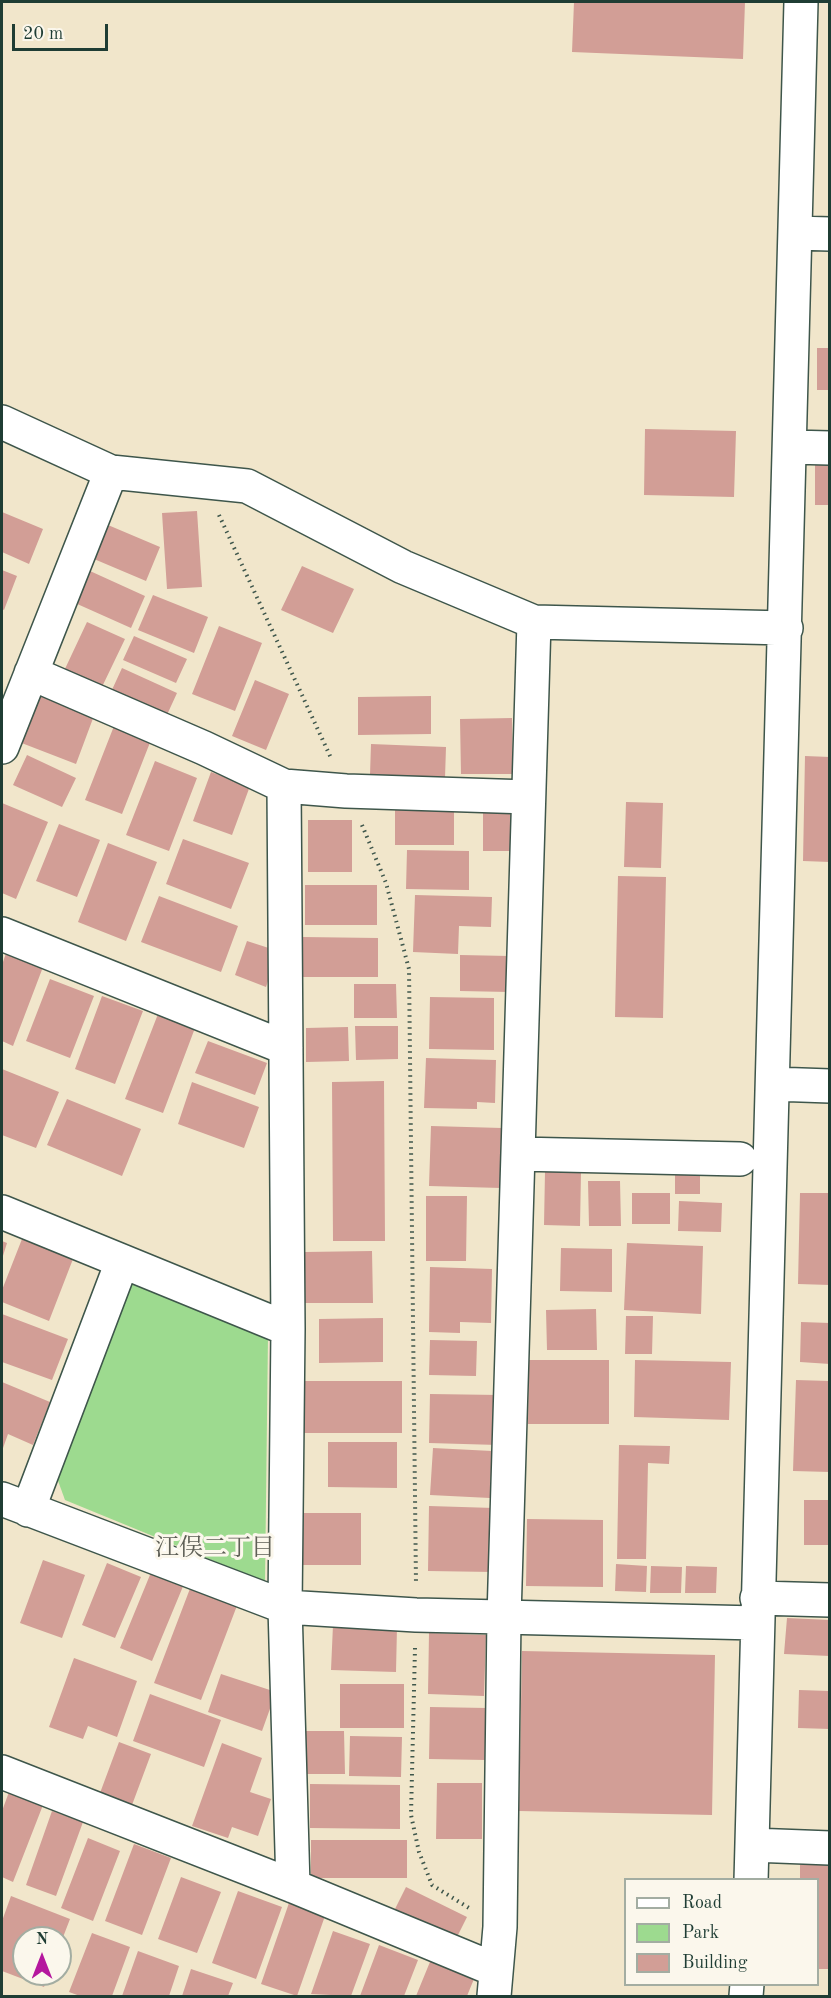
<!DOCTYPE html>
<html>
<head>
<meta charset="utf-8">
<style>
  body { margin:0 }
  #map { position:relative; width:831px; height:1998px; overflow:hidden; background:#f1e6cb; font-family:"Old Standard TT",serif }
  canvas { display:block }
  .frame { position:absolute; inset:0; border:3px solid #1f3d34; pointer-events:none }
  .legend { position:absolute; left:624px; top:1878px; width:195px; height:108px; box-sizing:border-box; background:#fbf7ec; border:2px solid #a3ada2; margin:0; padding:8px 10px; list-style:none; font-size:18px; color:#1f3d34 }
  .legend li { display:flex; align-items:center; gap:12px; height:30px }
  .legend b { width:30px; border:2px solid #a3ada2 }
  .north { position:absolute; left:12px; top:1926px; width:60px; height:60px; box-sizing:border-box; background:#fbf7ec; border:2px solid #a3ada2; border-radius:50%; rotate:0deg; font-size:16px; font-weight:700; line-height:24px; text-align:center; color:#1f3d34 }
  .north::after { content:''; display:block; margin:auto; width:21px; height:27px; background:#b5179e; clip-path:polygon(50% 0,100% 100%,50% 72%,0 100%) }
  .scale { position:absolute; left:12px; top:24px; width:96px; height:27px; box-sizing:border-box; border:3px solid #1f3d34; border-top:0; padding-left:8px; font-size:18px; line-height:21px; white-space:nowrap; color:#1f3d34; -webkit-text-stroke:4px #fbf7ec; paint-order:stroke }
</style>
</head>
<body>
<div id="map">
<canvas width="831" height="1998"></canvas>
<div class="frame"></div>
<ul class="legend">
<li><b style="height:8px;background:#fff"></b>Road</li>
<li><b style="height:16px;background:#9dda8f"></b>Park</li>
<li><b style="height:16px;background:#d29e96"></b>Building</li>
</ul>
<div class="north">N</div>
<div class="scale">20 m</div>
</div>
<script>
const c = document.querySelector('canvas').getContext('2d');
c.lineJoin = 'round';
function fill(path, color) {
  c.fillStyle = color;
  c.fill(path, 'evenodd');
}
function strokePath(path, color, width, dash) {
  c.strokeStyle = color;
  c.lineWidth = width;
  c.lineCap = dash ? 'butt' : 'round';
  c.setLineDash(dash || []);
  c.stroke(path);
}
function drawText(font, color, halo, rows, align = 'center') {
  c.font = font + ' "Old Standard TT","Noto Serif JP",serif';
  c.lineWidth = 6;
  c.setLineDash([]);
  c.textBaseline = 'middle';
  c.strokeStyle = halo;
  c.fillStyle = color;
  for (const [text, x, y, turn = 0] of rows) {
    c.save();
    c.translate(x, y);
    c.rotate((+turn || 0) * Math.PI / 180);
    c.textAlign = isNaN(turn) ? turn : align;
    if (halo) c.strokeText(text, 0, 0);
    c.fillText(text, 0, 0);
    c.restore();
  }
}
fill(new Path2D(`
  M130,1280L268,1336L265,1582L65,1500L57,1478Z`), '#9dda8f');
fill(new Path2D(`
  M574,2H745L743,59L572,52Z
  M817,348H830V390H817Z
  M645,429L736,431L734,497L644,495Z
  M815,463H830V505H815Z
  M197,511L202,587L167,589L162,513Z
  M2,512L43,529L29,564L2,552Z
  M108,525L160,547L146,581L94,559Z
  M302,566L354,589L333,633L281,610Z
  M2,570L17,576L4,610L2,609Z
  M90,571L145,596L131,628L75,603Z
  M153,595L208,617L194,653L138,630Z
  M87,622L125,639L101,689L64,671Z
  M219,626L262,643L235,711L192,694Z
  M134,636L187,659L176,683L123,660Z
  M122,668L177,693L166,717L111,692Z
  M255,680L289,694L266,750L232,736Z
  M39,691L95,713L76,764L19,742Z
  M431,696V734L358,735V697Z
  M512,718L513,774H461L460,719Z
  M114,726L151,740L122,814L85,800Z
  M371,744L446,747L445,778L370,775Z
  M27,755L76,778L62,807L13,785Z
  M805,756L830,757V862L803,861Z
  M155,761L197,778L169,851L126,835Z
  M211,772L250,786L232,835L193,821Z
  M626,802L663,803L661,868L624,867Z
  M2,803L48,822L16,899L2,893Z
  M395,804H454V845H395Z
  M483,811H511V851H483Z
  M308,820H352V872H308Z
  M59,824L100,840L77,897L36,881Z
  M183,839L249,863L231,909L166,884Z
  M108,843L157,862L126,941L78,922Z
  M407,850L469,851V890L406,889Z
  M618,876L666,877L663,1018L615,1017Z
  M305,885H377V925H305Z
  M415,895L492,897L491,927L459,926L458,954L413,952Z
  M159,896L238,926L221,972L141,942Z
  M303,937L378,938V977H302Z
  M247,941L278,951L266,987L235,975Z
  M6,953L43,967L13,1046L2,1041V965Z
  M460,955L509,956V992L460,991Z
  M50,979L94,996L70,1058L26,1041Z
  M354,984H396L397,1018H354Z
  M102,996L143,1011L115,1084L75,1069Z
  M430,997L494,998V1050L429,1049Z
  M158,1014L195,1028L163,1113L125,1099Z
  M355,1026H398V1059L356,1060Z
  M348,1027L349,1061L306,1062V1028Z
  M208,1041L267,1063L255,1095L195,1073Z
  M426,1058L496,1060L495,1103L477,1102V1109L424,1108Z
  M2,1069L59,1092L36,1148L2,1135Z
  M384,1081L385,1241H333L332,1082Z
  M192,1082L259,1107L244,1148L178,1124Z
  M67,1099L141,1129L122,1176L47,1145Z
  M431,1126L502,1128L501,1188L429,1186Z
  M675,1166H700V1194H675Z
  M545,1172H581L580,1226L544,1225Z
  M588,1181H620L621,1226H589Z
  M632,1193H670V1224H632Z
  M800,1193H830V1285L798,1284Z
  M426,1196H467L466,1261H426Z
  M679,1201L722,1203L721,1232L678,1231Z
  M22,1239L73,1259L49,1321L2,1302V1290Z
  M2,1241L7,1243L2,1259Z
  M627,1243L703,1246L701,1314L624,1310Z
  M561,1248L612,1249V1292L560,1291Z
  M372,1251L373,1303H305V1252Z
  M430,1267L492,1269L491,1323L460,1322V1333L429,1332Z
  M596,1309L597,1350H547L546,1310Z
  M2,1314L68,1339L52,1380L2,1362Z
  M626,1316H653L652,1354H625Z
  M383,1318V1362L319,1363V1319Z
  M801,1322L830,1323V1364L800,1362Z
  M430,1340L477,1341L476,1376L429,1375Z
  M529,1360H609V1424H528Z
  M635,1360L731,1362L729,1420L634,1417Z
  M796,1380L830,1381V1472L793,1471Z
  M303,1381H402V1433H303Z
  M2,1382L50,1402L33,1445L8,1434L2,1451Z
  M430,1394L499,1395L498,1445L429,1443Z
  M328,1442H397V1488L328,1487Z
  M619,1445L670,1446L669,1464L648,1463L646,1559H617Z
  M433,1448L492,1451L490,1498L430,1495Z
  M804,1500H830V1545H804Z
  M429,1506L494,1508L493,1572L428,1571Z
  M301,1513H361V1565H301Z
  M527,1519L603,1520V1587L526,1586Z
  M43,1560L85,1575L62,1638L20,1623Z
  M107,1563L141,1577L115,1638L82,1625Z
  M616,1564L647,1566L646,1592L615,1591Z
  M651,1566L682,1567L681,1593H650Z
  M686,1566L717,1567L716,1593H685Z
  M152,1570L184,1584L152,1661L120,1648Z
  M191,1586L238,1603L201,1700L154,1683Z
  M787,1618L830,1620V1656L784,1654Z
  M333,1625L397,1627L396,1672L331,1670Z
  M429,1633L486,1635L484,1696L428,1694Z
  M522,1651L715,1655L712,1815L519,1811Z
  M74,1658L137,1681L117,1737L88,1726L83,1739L49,1727Z
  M221,1674L276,1692L262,1731L208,1712Z
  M340,1684H404V1728H340Z
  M799,1690L830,1691V1729L798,1728Z
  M150,1694L221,1720L204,1767L133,1741Z
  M430,1707L487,1708L486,1760L429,1759Z
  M304,1731H344L345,1774H305Z
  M350,1736L402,1737L401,1777L349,1776Z
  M119,1742L151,1754L132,1805L100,1793Z
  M222,1743L262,1758L250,1792L271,1799L258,1836L232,1827L228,1838L192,1826Z
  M437,1783H482V1839H436Z
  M310,1784L400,1785V1829L310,1828Z
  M9,1792L43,1805L13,1882L2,1877V1811Z
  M52,1811L83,1822L56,1896L26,1885Z
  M88,1838L120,1851L93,1921L61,1908Z
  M311,1840H407V1878H311Z
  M134,1844L171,1858L142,1935L105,1921Z
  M800,1865H830V1969H818V1880H800Z
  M181,1877L221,1892L197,1953L158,1939Z
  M406,1887L467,1917L454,1943L393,1913Z
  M238,1891L282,1907L256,1979L212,1963Z
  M11,1896L70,1919L60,1945V1938H24V1974H49L44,1987L2,1971V1921Z
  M290,1900L326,1913L297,1996L261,1984Z
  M333,1931L370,1944L351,1996L311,1994Z
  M92,1933L130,1947L112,1996H80L69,1992Z
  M379,1945L418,1960L404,1996H360Z
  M138,1951L179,1966L169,1996H122Z
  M432,1957L476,1974L467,1996H416Z
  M191,1969L233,1983L228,1996H182Z`), '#d29e96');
const minor = new Path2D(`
  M795,233L830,234
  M2,422L111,472L247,486L403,567L534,622L786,628
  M791,447L830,448
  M31,673L204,748L284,786L346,791L528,797
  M2,747L111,472
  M284,786L288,1329L285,1607L293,1886
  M2,934L286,1048
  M773,1084L830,1086
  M518,1154L740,1159
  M2,1212L288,1329
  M2,1499L285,1607L416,1615L757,1623
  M28,1510L122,1262
  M757,1598L830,1600
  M2,1772L293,1886L496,1970
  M752,1845L830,1848
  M751,1880L801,2
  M494,1996L500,1927L504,1617L534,622
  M746,1996L747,1984`);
strokePath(minor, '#3e564b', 36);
strokePath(new Path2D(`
  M219,515L331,758
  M362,825L386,883L409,969L416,1584
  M415,1648L411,1815L419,1852L432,1885L469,1908`), '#3e564b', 4, [1.5, 4.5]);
strokePath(minor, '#fff', 33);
drawText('24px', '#5e5f56', '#fbf7ec', [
  ["江俣二丁目",215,1549]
]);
</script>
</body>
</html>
